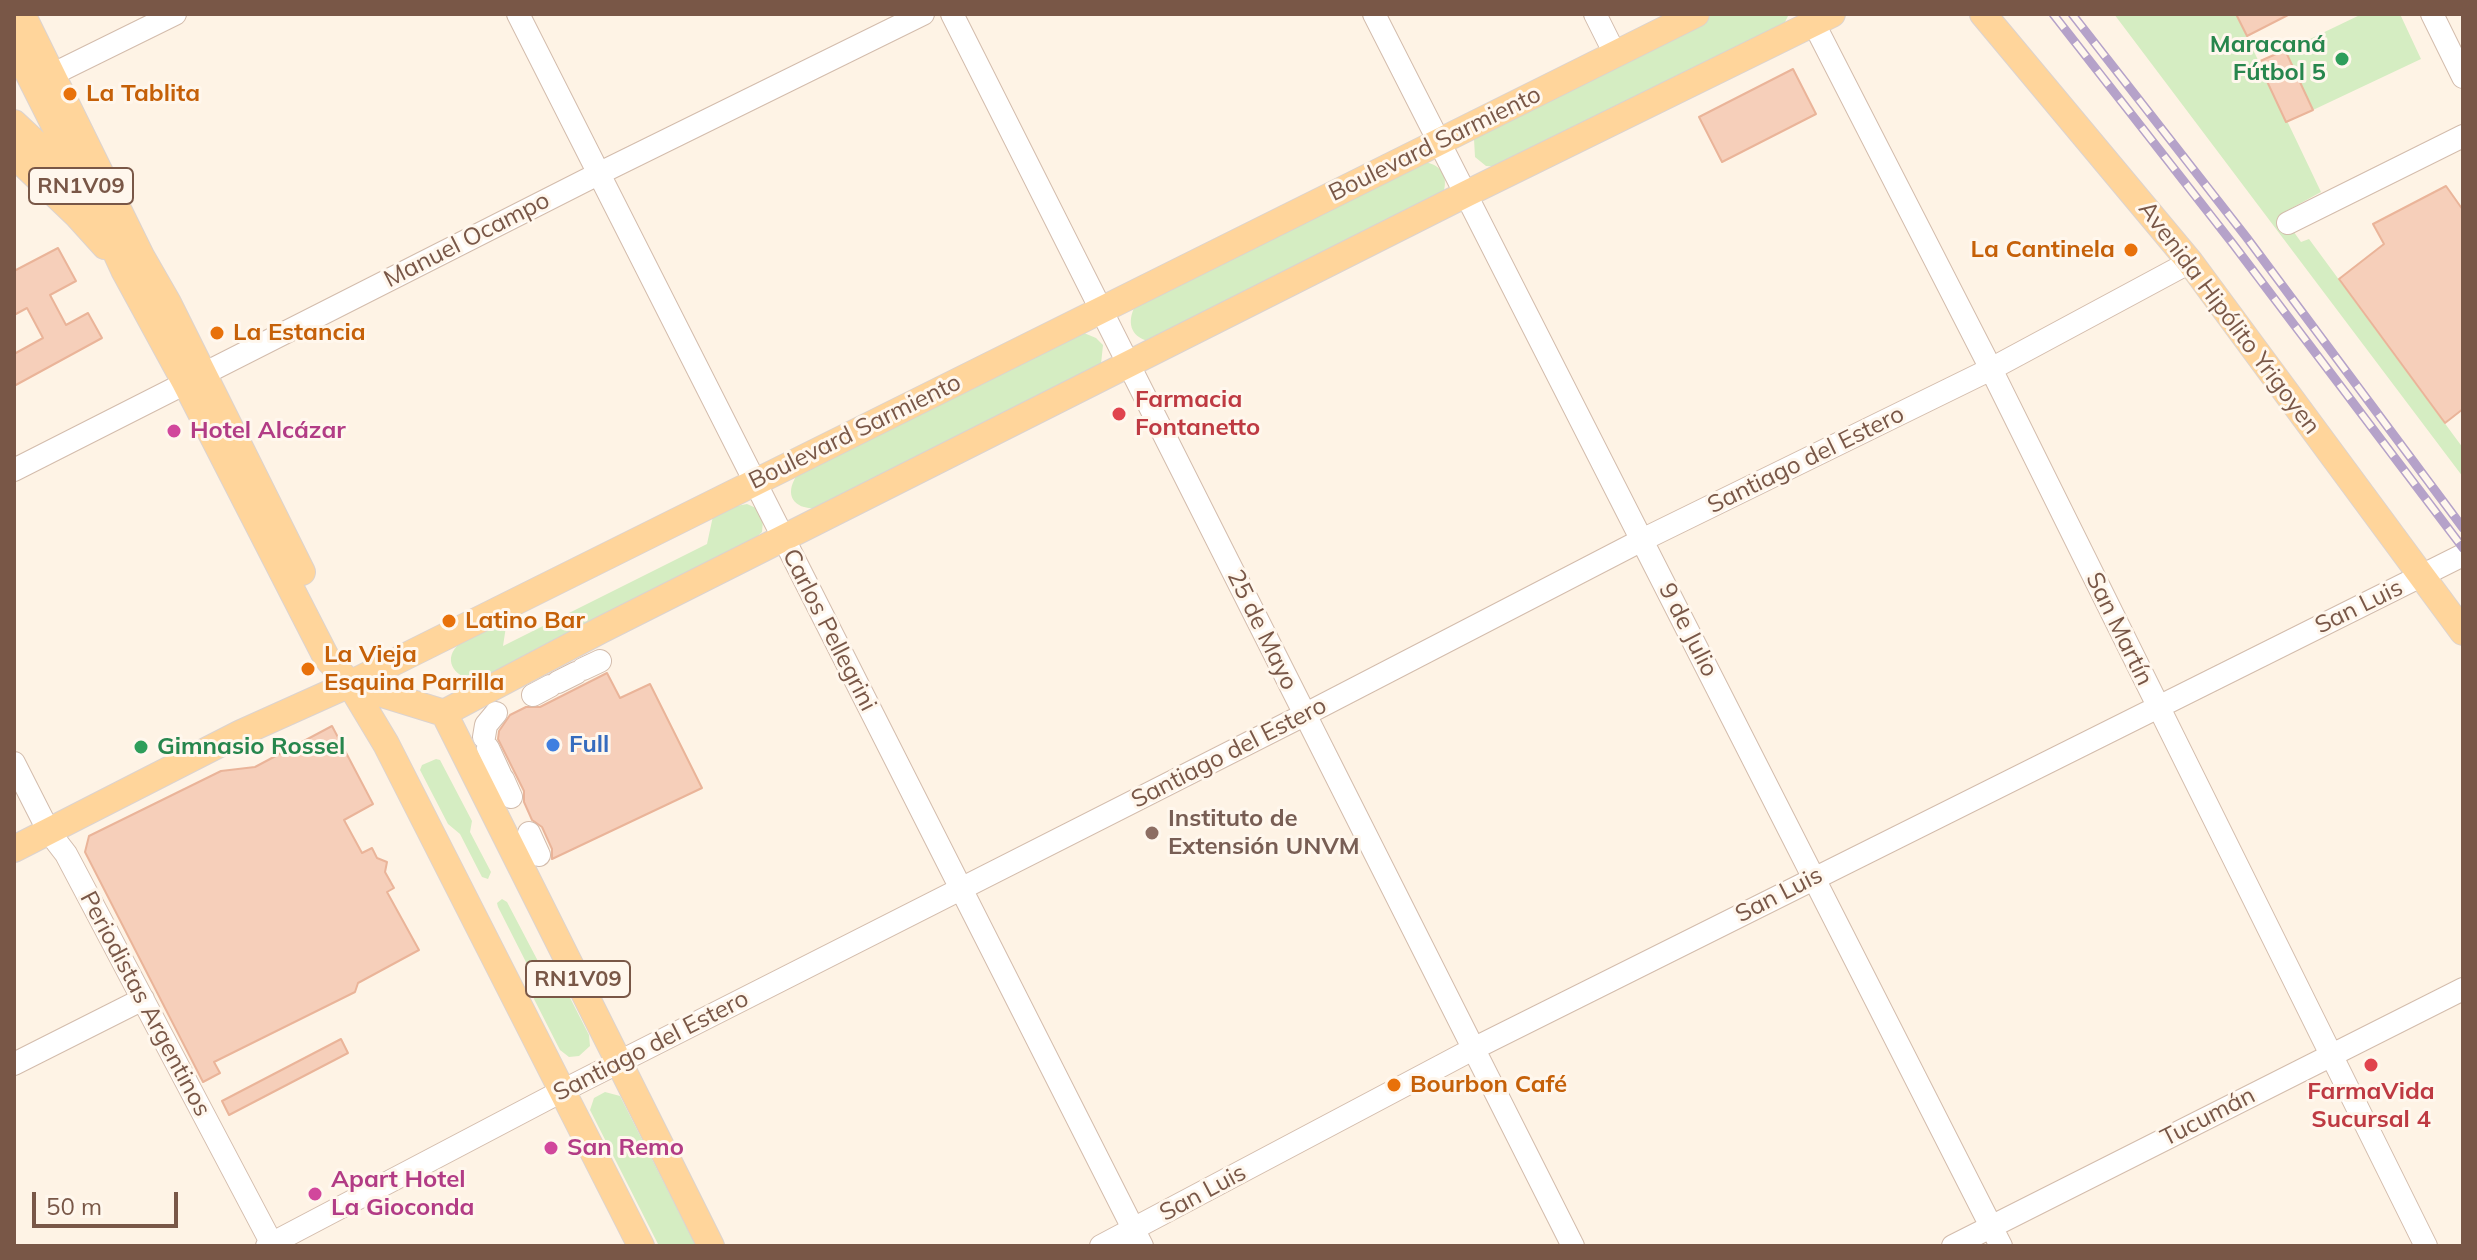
<!DOCTYPE html>
<html>
<head>
<meta charset="utf-8">
<style>
  body { margin:0 }
  #map { position:relative; width:2477px; height:1260px; overflow:hidden; background:#fef3e5; font-family:Mulish,sans-serif }
  canvas { display:block }
  .frame { position:absolute; inset:0; border:16px solid #795747; pointer-events:none }
  .scale { position:absolute; left:32px; top:1192px; width:146px; height:36px; box-sizing:border-box; border:4px solid #795747; border-top:0; padding-left:10px; font-size:24px; line-height:28px; white-space:nowrap; color:#795747; -webkit-text-stroke:6px #fff7ed; paint-order:stroke }
</style>
</head>
<body>
<div id="map">
<canvas width="2477" height="1260"></canvas>
<div class="frame"></div>
<div class="scale">50 m</div>
</div>
<script>
const c = document.querySelector('canvas').getContext('2d');
c.lineJoin = 'round';
function fill(path, color) {
  c.fillStyle = color;
  c.fill(path, 'evenodd');
}
function strokePath(path, color, width, dash) {
  c.strokeStyle = color;
  c.lineWidth = width;
  c.lineCap = dash ? 'butt' : 'round';
  c.setLineDash(dash || []);
  c.stroke(path);
}
function drawText(font, color, halo, rows, align = 'center') {
  c.font = font + ' Mulish,sans-serif';
  c.lineWidth = 6;
  c.setLineDash([]);
  c.textBaseline = 'middle';
  c.strokeStyle = halo;
  c.fillStyle = color;
  for (const [text, x, y, turn = 0] of rows) {
    c.save();
    c.translate(x, y);
    c.rotate((+turn || 0) * Math.PI / 180);
    c.textAlign = isNaN(turn) ? turn : align;
    if (halo) c.strokeText(text, 0, 0);
    c.fillText(text, 0, 0);
    c.restore();
  }
}
fill(new Path2D(`
  M1714,14H1789L1784,24L1501,167L1486,166L1475,157L1474,139L1482,131Z
  M2114,14H2236L2321,192L2281,214L2301,242L2309,239L2463,448V477Z
  M2362,14H2400L2421,59L2313,110L2285,51Z
  M1422,161C1440,165 1448,173 1444,191L1148,341C1130,336 1127,322 1135,306Z
  M1084,333L1096,338L1103,345L1101,364L821,508C797,511 782,498 797,475Z
  M747,504L756,508L763,520L762,532L750,543L482,678C462,684 440,664 457,646C468,634 492,627 507,620L503,646L707,544L713,516L731,507Z
  M436,759L440,760L472,821L470,832L491,872L488,879L482,877L460,834L448,824L420,770L422,765Z
  M502,899L507,902L540,965L564,986L589,1035L590,1046L579,1056L569,1057L560,1050L534,999L530,970L498,907L497,903Z
  M605,1092L620,1096L696,1246H659L590,1110L594,1098Z`), '#d5edc2');
const building = new Path2D(`
  M2236,14H2290L2247,36Z
  M2285,50L2313,110L2286,122L2258,62Z
  M1793,69L1816,114L1722,162L1699,117Z
  M2446,186L2463,210V409L2445,423L2339,279L2384,244L2373,224Z
  M58,248L76,281L50,295L66,325L88,313L102,338L14,386V354L43,338L27,308L14,315V271Z
  M607,673L620,698L650,684L702,788L552,859V849L542,827L532,820L524,802V791L498,739L499,731L510,715L526,707H540Z
  M332,726L373,804L344,820L362,853L372,848L377,858L387,862L385,872L394,888L387,892L419,950L358,983L355,992L214,1062L220,1073L203,1082L85,852L89,836L221,771L255,767Z
  M341,1039L348,1053L229,1115L222,1101Z`);
fill(building, '#f6cfba');
strokePath(building, '#eab499', 2);
const minor = new Path2D(`
  M518,14L1142,1246
  M952,14L1573,1246
  M1374,14L2001,1246
  M1595,14L1615,54
  M1809,14L1991,369L2426,1246
  M2432,14L2463,77
  M39,81L175,14
  M2288,223L2463,136
  M14,470L598,174L923,14
  M583,669L600,661
  M558,682L576,673
  M533,695L550,686
  M484,737L486,725L496,713
  M488,748L500,774
  M14,763L49,832L66,854L273,1246
  M503,779L511,797
  M529,833L539,855
  M14,1064L143,999
  M267,1246L562,1091L1304,715L1642,540L1991,369L2190,262
  M1101,1246L1473,1049L2463,555
  M1953,1246L2463,989`);
const major = new Path2D(`
  M22,14L141,256L168,303L302,572
  M1983,14L2190,262L2463,632
  M14,45L90,196L124,270L185,382L326,657L350,684L386,744L641,1246
  M14,123L73,178
  M14,155L77,215L105,246
  M350,684L444,713L711,1246
  M444,713L601,630L1466,194L1832,14
  M14,849L241,733L350,684L1696,14`);
strokePath(minor, '#d3bcac', 24);
strokePath(major, '#dcd3cf', 28);
strokePath(minor, '#fff', 22);
strokePath(major, '#ffd59b', 26);
const rail = new Path2D(`
  M2053,14L2233,244L2463,548
  M2072,14L2247,238L2463,528`);
strokePath(rail, '#b5a2c9', 9);
strokePath(rail, '#fff7ed', 6, [18]);
for (const [x, y, r, color] of [
  [2342,59,8,"#2e9e5b"],
  [70,94,8,"#e8710a"],
  [2131,250,8,"#e8710a"],
  [217,333,8,"#e8710a"],
  [1119,414,8,"#e0444e"],
  [174,431,8,"#d1479c"],
  [449,621,8,"#e8710a"],
  [308,669,8,"#e8710a"],
  [553,745,8,"#3f7fe0"],
  [141,747,8,"#2e9e5b"],
  [1152,833,8,"#8d6e63"],
  [2371,1065,8,"#e0444e"],
  [1394,1085,8,"#e8710a"],
  [551,1148,8,"#d1479c"],
  [315,1194,8,"#d1479c"]
]) {
  const dot = new Path2D();
  dot.arc(x, y, r, 0, 2 * Math.PI);
  c.fillStyle = color;
  c.fill(dot);
  strokePath(dot, '#fff7ed', 3);
}
for (const [x, y, w] of [
  [81,186,104],
  [578,979,104]
]) {
  const box = new Path2D();
  box.roundRect(x - w / 2, y - 18, w, 36, 6);
  c.fillStyle = '#fff7ed';
  c.fill(box);
  strokePath(box, '#795747', 2);
}
drawText('bold 22px', '#795747', null, [
  ["RN1V09",81,186],
  ["RN1V09",578,979]
]);
drawText('bold 24px', '#27864d', '#fff7ed', [
  ["Maracaná",2326,45],
  ["Fútbol 5",2326,73],
  ["Gimnasio Rossel",157,747,"left"]
], 'right');
drawText('bold 24px', '#c56008', '#fff7ed', [
  ["La Tablita",86,94],
  ["La Cantinela",2115,250,"right"],
  ["La Estancia",233,333],
  ["Latino Bar",465,621],
  ["La Vieja",324,655],
  ["Esquina Parrilla",324,683],
  ["Bourbon Café",1410,1085]
], 'left');
drawText('24px', '#795747', '#fff7ed', [
  ["Boulevard Sarmiento",1435,144,-26],
  ["Manuel Ocampo",467,240,-27],
  ["Avenida Hipólito Yrigoyen",2229,318,53],
  ["Boulevard Sarmiento",855,432,-26],
  ["Santiago del Estero",1806,460,-26],
  ["San Luis",2359,607,-26],
  ["San Martín",2119,629,64],
  ["Carlos Pellegrini",829,630,63],
  ["25 de Mayo",1262,630,64],
  ["9 de Julio",1688,630,63],
  ["Santiago del Estero",1229,753,-27],
  ["San Luis",1779,895,-27],
  ["Periodistas Argentinos",145,1004,62],
  ["Santiago del Estero",651,1046,-27],
  ["Tucumán",2208,1117,-27],
  ["San Luis",1203,1193,-28]
]);
drawText('bold 24px', '#be3a42', '#fff7ed', [
  ["Farmacia",1135,400],
  ["Fontanetto",1135,428],
  ["FarmaVida",2371,1092,"center"],
  ["Sucursal 4",2371,1120,"center"]
], 'left');
drawText('bold 24px', '#b23c85', '#fff7ed', [
  ["Hotel Alcázar",190,431],
  ["San Remo",567,1148],
  ["Apart Hotel",331,1180],
  ["La Gioconda",331,1208]
], 'left');
drawText('bold 24px', '#366cbe', '#fff7ed', [
  ["Full",569,745]
], 'left');
drawText('bold 24px', '#785e54', '#fff7ed', [
  ["Instituto de",1168,819],
  ["Extensión UNVM",1168,847]
], 'left');
</script>
</body>
</html>
